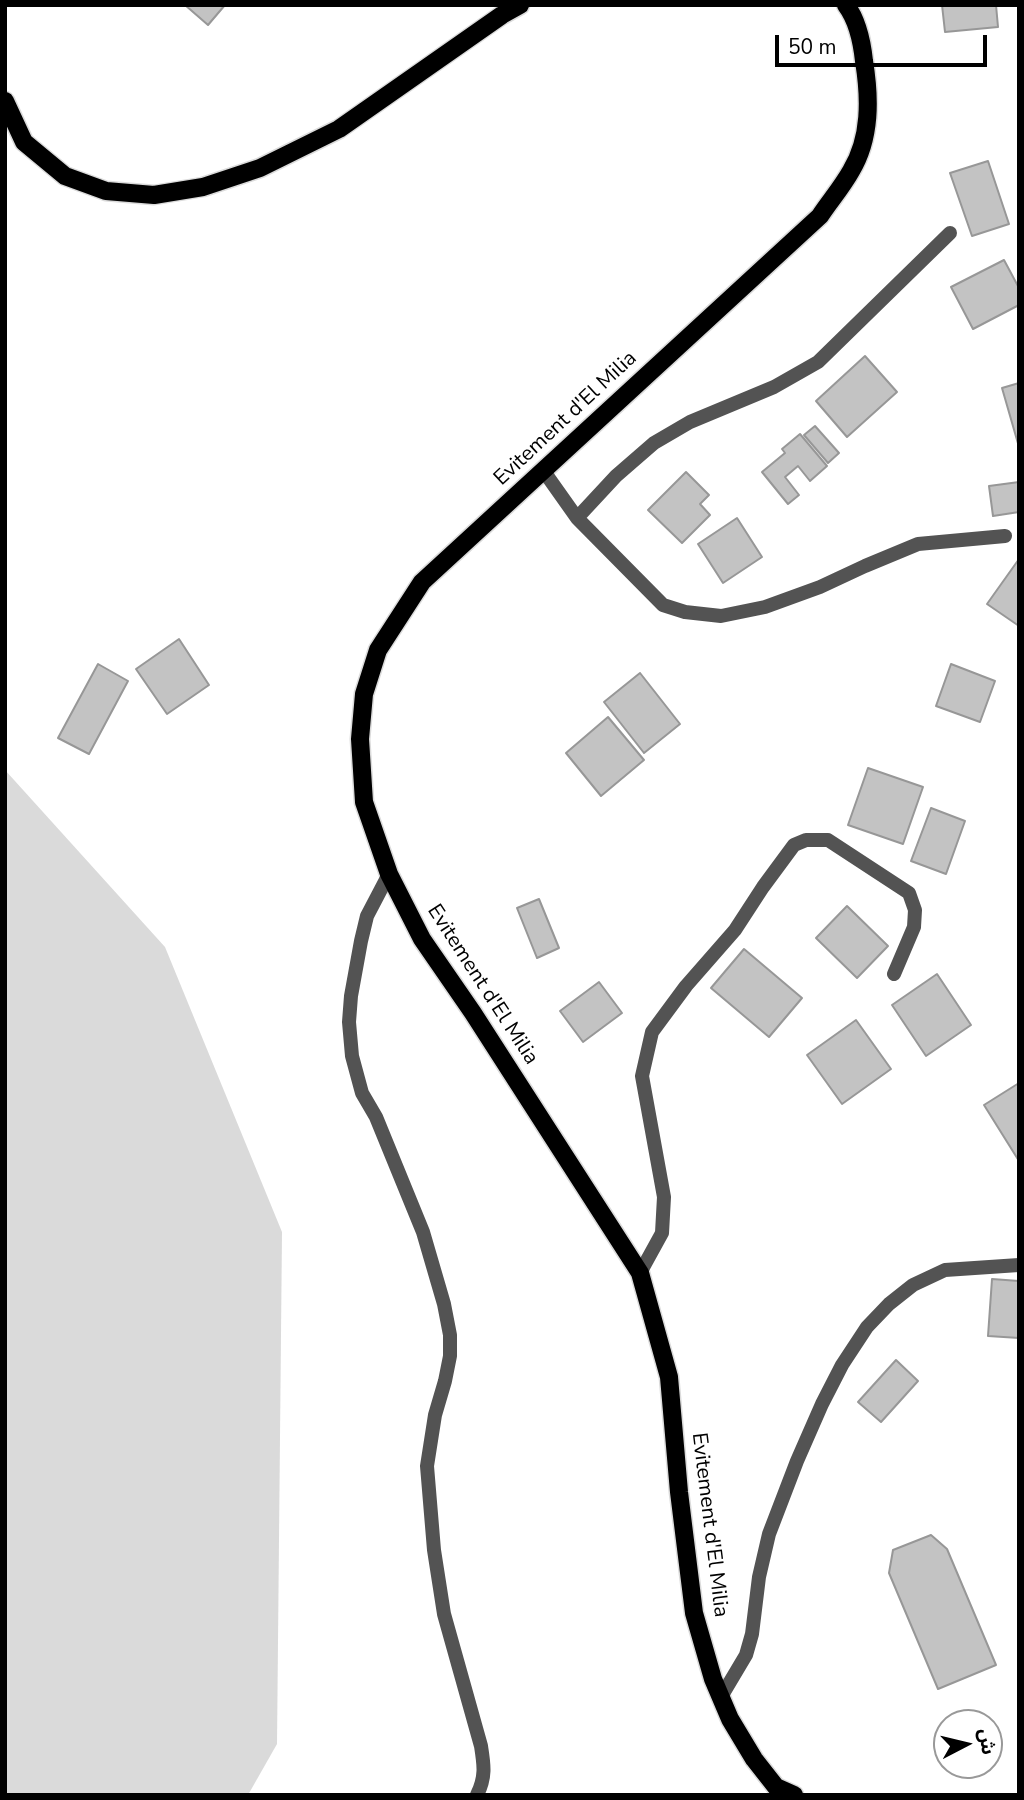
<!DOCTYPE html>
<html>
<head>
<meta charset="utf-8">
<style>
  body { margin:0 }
  #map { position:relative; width:1024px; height:1800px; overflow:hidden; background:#fff; font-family:"Nunito Sans","Noto Sans Arabic",sans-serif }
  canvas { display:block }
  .frame { position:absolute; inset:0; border:7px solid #000; pointer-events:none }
  .north { position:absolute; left:933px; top:1709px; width:70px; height:70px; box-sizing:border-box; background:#fff; border:2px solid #999; border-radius:50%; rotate:83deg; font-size:19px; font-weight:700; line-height:28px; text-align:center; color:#000 }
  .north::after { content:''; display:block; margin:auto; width:24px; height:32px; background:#000; clip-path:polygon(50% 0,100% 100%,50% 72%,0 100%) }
  .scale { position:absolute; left:775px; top:35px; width:212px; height:32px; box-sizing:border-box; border:4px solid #000; border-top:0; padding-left:9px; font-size:21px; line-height:24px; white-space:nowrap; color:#000; -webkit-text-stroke:5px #fff; paint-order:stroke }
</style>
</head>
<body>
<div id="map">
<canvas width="1024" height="1800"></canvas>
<div class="frame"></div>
<div class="north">ش</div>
<div class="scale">50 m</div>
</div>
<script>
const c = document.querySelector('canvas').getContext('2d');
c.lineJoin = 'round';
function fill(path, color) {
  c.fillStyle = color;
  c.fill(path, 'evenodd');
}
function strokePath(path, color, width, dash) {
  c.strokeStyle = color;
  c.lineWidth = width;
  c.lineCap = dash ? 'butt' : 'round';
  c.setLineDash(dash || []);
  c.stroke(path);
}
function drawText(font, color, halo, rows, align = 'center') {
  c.font = font + ' "Nunito Sans",sans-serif';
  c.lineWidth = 5;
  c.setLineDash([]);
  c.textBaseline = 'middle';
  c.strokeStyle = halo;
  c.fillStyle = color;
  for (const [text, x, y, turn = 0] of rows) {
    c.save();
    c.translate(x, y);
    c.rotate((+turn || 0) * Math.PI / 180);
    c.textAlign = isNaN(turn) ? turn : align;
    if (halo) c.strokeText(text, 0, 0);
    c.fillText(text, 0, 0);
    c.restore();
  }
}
fill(new Path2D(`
  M5,770L165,947L282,1232L277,1744L248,1795H5Z`), '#dadada');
const building = new Path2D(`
  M185,5H225L208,25Z
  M942,5H996L998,27L945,32Z
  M988,161L1009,224L972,236L950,173Z
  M1004,260L1019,288V305L973,329L951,287Z
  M865,356L897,392L847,437L816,401Z
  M1019,383V447L1002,388Z
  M815,426L839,453L828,463L804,435Z
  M800,434L827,466L810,481L798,466L785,477L799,495L788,504L762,472L785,453L782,449Z
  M686,472L709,495L700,504L710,515L682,543L648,510Z
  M1019,482V512L993,516L989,486Z
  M737,518L762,557L723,583L698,544Z
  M1019,559V626L987,604Z
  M179,639L209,685L167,714L136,669Z
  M98,664L128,681L89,754L58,738Z
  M951,664L995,681L980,722L936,706Z
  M640,673L680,724L644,753L604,702Z
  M608,717L644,760L601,796L566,753Z
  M868,768L923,787L903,844L848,825Z
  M931,808L965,821L946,874L911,861Z
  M539,899L559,948L537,958L517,908Z
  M847,906L888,946L857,978L816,938Z
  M744,949L802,998L769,1037L711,988Z
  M937,974L971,1025L926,1056L892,1005Z
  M599,982L622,1013L583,1042L560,1011Z
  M856,1020L891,1069L842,1104L807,1055Z
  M1019,1083V1161L984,1105Z
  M992,1279L1019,1281V1338L988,1336Z
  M896,1360L918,1381L881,1422L858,1402Z
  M931,1535L947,1549L996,1665L938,1689L889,1573L893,1550Z`);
fill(building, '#c3c3c3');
strokePath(building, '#979797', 2);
const primary = new Path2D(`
  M5,101L24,142L65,176L106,191L154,195L203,187L260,168L339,129L502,15L520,5
  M794,1795L776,1787L754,1759L730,1719L713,1679L694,1613L679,1492L669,1377L640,1273L473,1013L422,939L389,874L364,802L360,739L364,694L378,650L422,582L820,216C830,201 842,187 851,171C871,138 870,98 864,61C862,42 858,21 846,5`);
strokePath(primary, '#dbdbdb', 21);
strokePath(new Path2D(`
  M543,470L577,518L663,605L685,612L721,616L765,607L820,587L865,566L918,544L1005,536
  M577,518L616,476L654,443L690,422L774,387L818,362L950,233
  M389,874L367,916L361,941L351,996L349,1022L352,1056L362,1093L376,1117L423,1232L444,1304L450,1335V1356L445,1381L435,1415L427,1466L434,1550L444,1614L481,1746C484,1765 486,1777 477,1795
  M640,1273L662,1233L664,1197L642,1076L652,1032L686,986L735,930L763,887L794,845L806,840H828L909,893L915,910L914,927L894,974
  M721,1697L746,1655L752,1634L759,1577L769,1534L797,1461L822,1404L842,1365L867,1327L889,1304L913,1285L945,1270L1019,1265`), '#535353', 14);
strokePath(primary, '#000', 18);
drawText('21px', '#000', '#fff', [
  ["Evitement d'El Milia",566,419,-43],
  ["Evitement d'El Milia",482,985,57],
  ["Evitement d'El Milia",709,1525,83]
]);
</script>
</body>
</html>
